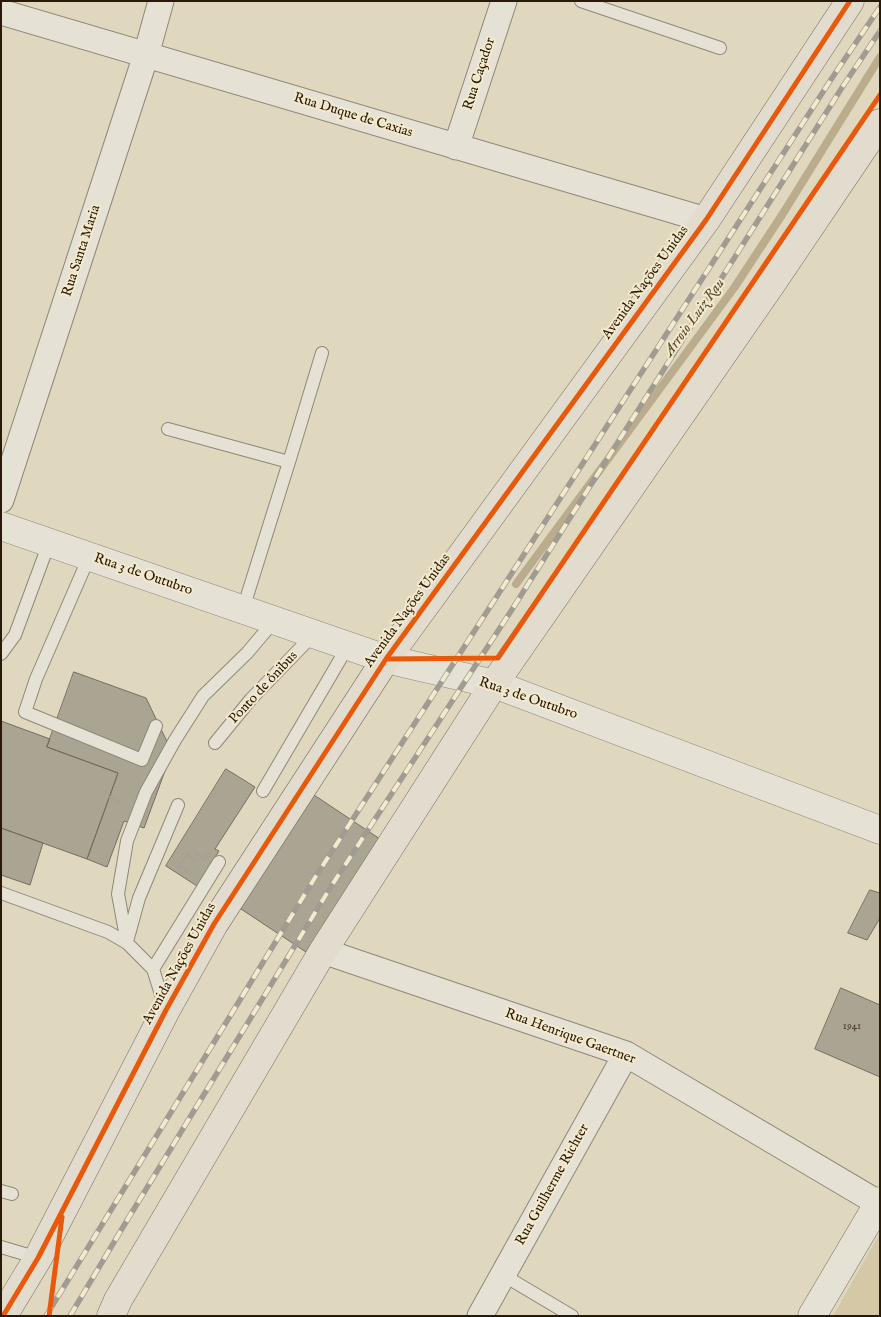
<!DOCTYPE html>
<html>
<head>
<meta charset="utf-8">
<style>
  body { margin:0 }
  #map { position:relative; width:881px; height:1317px; overflow:hidden; background:#dfd7be; font-family:"IM FELL English",serif }
  canvas { display:block }
  .frame { position:absolute; inset:0; border:2px solid #291908; pointer-events:none }
</style>
</head>
<body>
<div id="map">
<canvas width="881" height="1317"></canvas>
<div class="frame"></div>
</div>
<script>
const c = document.querySelector('canvas').getContext('2d');
c.lineJoin = 'round';
function fill(path, color) {
  c.fillStyle = color;
  c.fill(path, 'evenodd');
}
function strokePath(path, color, width, dash) {
  c.strokeStyle = color;
  c.lineWidth = width;
  c.lineCap = dash ? 'butt' : 'round';
  c.setLineDash(dash || []);
  c.stroke(path);
}
function drawText(font, color, halo, rows, align = 'center') {
  c.font = font + ' "IM FELL English",serif';
  c.lineWidth = 4;
  c.setLineDash([]);
  c.textBaseline = 'middle';
  c.strokeStyle = halo;
  c.fillStyle = color;
  for (const [text, x, y, turn = 0] of rows) {
    c.save();
    c.translate(x, y);
    c.rotate((+turn || 0) * Math.PI / 180);
    c.textAlign = isNaN(turn) ? turn : align;
    if (halo) c.strokeText(text, 0, 0);
    c.fillText(text, 0, 0);
    c.restore();
  }
}
fill(new Path2D(`
  M880,1233V1316H833Z`), '#d4c8a7');
strokePath(new Path2D(`
  M516,584L734,288L782,215L880,57`), '#baac8d', 8);
const building = new Path2D(`
  M74,672L146,698L172,752L144,828L124,821L107,867L87,859L118,773L47,747Z
  M1,721L50,739L47,747L118,773L87,859L1,828Z
  M226,769L255,787L215,849L219,851L197,886L166,866Z
  M308,791L383,841L309,954L235,905Z
  M1,828L43,843L30,885L1,875Z
  M870,890L880,893V918L867,940L848,933Z
  M841,988L880,1005V1077L815,1049Z`);
fill(building, '#aaa493');
strokePath(building, '#756e60', 1);
const service = new Path2D(`
  M581,1L720,48
  M168,429L289,462L243,609
  M289,462L322,353
  M89,557L36,679L25,712L142,760L156,726
  M1,654L15,635L49,543
  M215,743L251,699L314,634
  M263,791L348,646
  M1,893L108,932L127,943L153,969L165,1007
  M128,938L139,898L178,805
  M127,943L118,894L127,841L146,792L175,740L203,696L247,653L275,620
  M153,969L219,862
  M1,1191L12,1194
  M1,1247L38,1258
  M503,1275L572,1316`);
const minor = new Path2D(`
  M1,12L706,220
  M456,147L504,1
  M1,500L146,55L161,1
  M323,951L626,1054L878,1203
  M480,1316L626,1054`);
const tertiary = new Path2D(`
  M1,526L386,659L494,684L880,830`);
const secondary = new Path2D(`
  M812,1316L880,1201`);
const primary = new Path2D(`
  M3,1316L38,1258L166,1010L214,924L386,659L706,220L850,1
  M111,1316L118,1300L323,951L494,684L772,283L880,123`);
strokePath(service, '#8f8878', 14);
strokePath(minor, '#8f8878', 27);
strokePath(tertiary, '#8f8878', 29);
strokePath(secondary, '#756e60', 29);
strokePath(primary, '#756e60', 29);
strokePath(new Path2D(`
  M109,797L121,803
  M191,874L179,866L187,855L198,862`), '#a19c92', 3, [1, 2.5]);
strokePath(service, '#e5e1d5', 12);
strokePath(minor, '#e5e1d5', 25);
strokePath(tertiary, '#e5e1d5', 28);
strokePath(secondary, '#e5e1d5', 28);
strokePath(primary, '#e1dccd', 28);
const rail = new Path2D(`
  M46,1316L316,876L832,78L880,7
  M70,1316L126,1222L332,885L513,608L843,86L880,31`);
strokePath(rail, '#a19c92', 5.5);
strokePath(rail, '#f3e9cc', 4, [11]);
strokePath(new Path2D(`
  M195,853L205,859L208,852`), '#a19c92', 3, [1, 2.5]);
strokePath(new Path2D(`
  M386,659L498,658L880,95
  M3,1316L38,1258L166,1010L214,924L386,659L706,220L850,1
  M49,1316L62,1217`), '#e8590c', 5);
drawText('11px', '#493c2b', null, [
  ["1941",852,1027]
]);
drawText('14px', '#291908', '#f3e9cc', [
  ["Rua Caçador",480,74,-72],
  ["Rua Duque de Caxias",353,116,17],
  ["Rua Santa Maria",82,251,-72],
  ["Avenida Nações Unidas",646,283,-54],
  ["Rua 3 de Outubro",143,575,19],
  ["Avenida Nações Unidas",408,611,-54],
  ["Ponto de ônibus",264,688,-47],
  ["Rua 3 de Outubro",528,699,19],
  ["Avenida Nações Unidas",180,964,-61],
  ["Rua Henrique Gaertner",570,1037,20],
  ["Rua Guilherme Richter",553,1185,-61]
]);
drawText('italic 15px', '#5d4d35', '#f3e9cc', [
  ["Arroio Luiz Rau",695,318,-54]
]);
</script>
</body>
</html>
